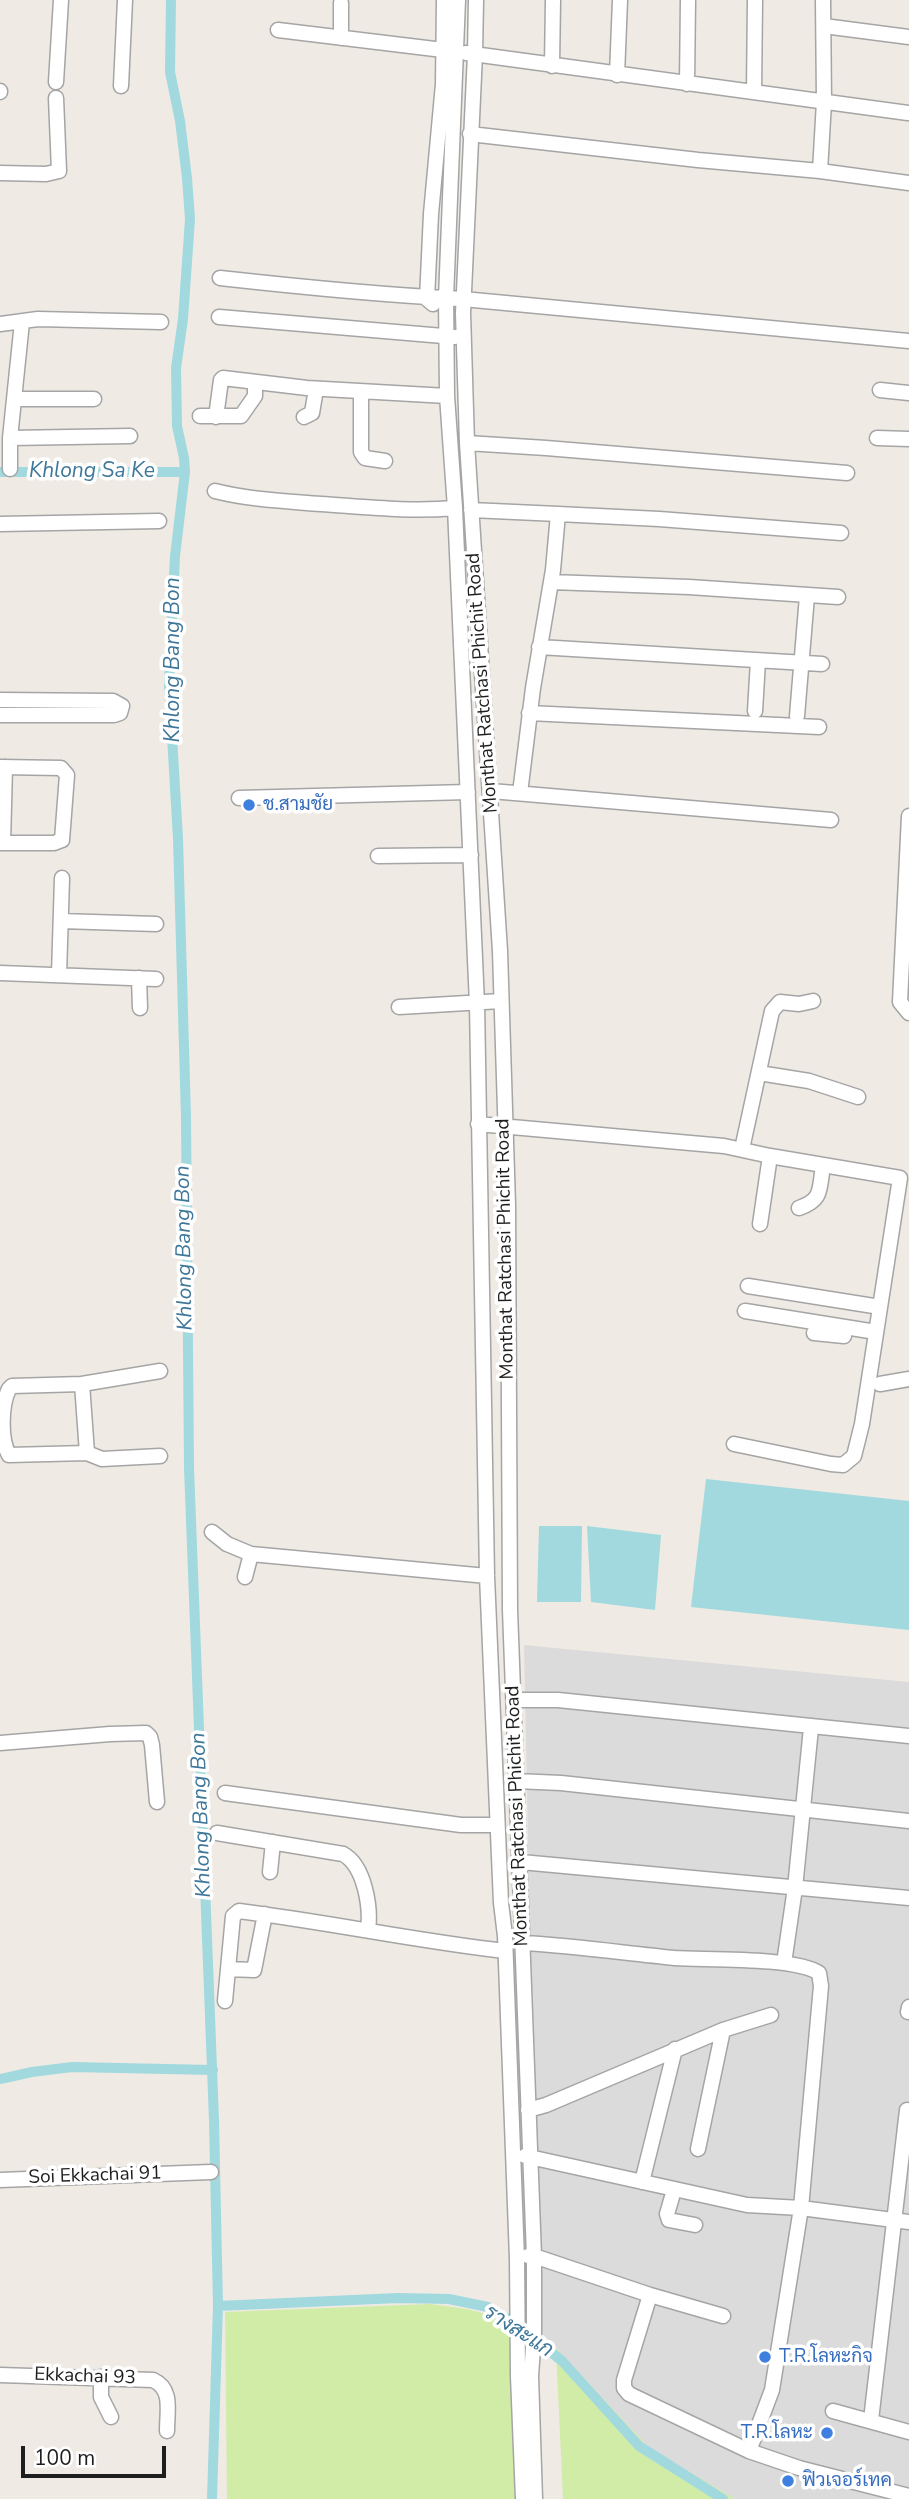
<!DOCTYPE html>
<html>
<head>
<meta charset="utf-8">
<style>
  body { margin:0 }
  #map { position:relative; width:909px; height:2499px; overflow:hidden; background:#efeae3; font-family:"Nunito Sans",sans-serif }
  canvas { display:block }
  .scale { position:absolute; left:21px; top:2446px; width:145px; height:32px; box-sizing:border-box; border:4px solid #1e1e1e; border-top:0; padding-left:9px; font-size:21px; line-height:24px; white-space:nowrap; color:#1e1e1e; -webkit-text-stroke:5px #fff; paint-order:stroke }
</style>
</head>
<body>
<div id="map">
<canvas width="909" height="2499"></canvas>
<div class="scale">100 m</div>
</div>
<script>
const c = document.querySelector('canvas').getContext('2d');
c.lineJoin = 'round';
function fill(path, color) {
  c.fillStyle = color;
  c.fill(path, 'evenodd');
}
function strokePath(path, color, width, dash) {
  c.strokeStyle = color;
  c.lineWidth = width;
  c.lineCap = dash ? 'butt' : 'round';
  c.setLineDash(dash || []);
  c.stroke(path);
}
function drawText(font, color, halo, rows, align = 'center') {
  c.font = font + ' "Nunito Sans",Sarabun,sans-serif';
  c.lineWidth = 7;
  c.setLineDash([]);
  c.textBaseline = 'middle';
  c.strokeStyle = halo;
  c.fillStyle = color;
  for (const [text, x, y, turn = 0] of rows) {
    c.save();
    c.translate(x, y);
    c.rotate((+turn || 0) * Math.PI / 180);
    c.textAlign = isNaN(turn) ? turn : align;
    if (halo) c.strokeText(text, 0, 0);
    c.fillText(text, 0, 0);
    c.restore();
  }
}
fill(new Path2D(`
  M524,1645L909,1682V2499H735L649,2448L538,2329Z`), '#dcdbdb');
fill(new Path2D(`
  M430,2304L467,2309L489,2315L514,2332L518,2499H227L225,2312Z
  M556,2348L649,2448L735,2499H563Z`), '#d1eca6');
fill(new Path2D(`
  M706,1479L909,1501V1630L691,1607Z
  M539,1526H582L581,1602H537Z
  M587,1526L661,1535L655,1610L591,1602Z`), '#a1d9df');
strokePath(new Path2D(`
  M171,0L170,72L180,121L187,178L190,219L183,319L176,368L177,426L184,458L185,472L175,556L169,685L178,839L186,1117L189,1468L214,2121L218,2306L212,2499
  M0,472H185
  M0,2079L32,2072L72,2067L213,2070
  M218,2306L398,2298L449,2299L488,2307L515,2323L562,2361L639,2446L723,2499`), '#a1d9df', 10);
const minor = new Path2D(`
  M458,0L446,298L447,396L455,508L477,1004L487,1576L501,1903L505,1936L517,2259L518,2376L523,2499
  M476,0L475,54L463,313L467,443L500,951L508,1205L510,1610L534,2256V2334L531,2376L535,2499
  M824,26L909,37
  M278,30L443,50
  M341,38V3
  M466,53L908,113
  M552,66L553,0
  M617,75L620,0
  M56,82L61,0
  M687,84L688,0
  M121,86L125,0
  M0,92V91
  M754,92L755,0
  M470,134L698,160L820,171L909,183
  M820,171L824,102L823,0
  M0,173L46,174L59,171L56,98
  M220,278C301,287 381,295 463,299L909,341
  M433,304L427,299L431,214L443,84L444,0
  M219,317L455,337
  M0,324L38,319L161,322
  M880,390L909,393
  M361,392V452L365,458L385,461
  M14,399H94
  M200,416H241L255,396V382
  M216,417L221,380L223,378L307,388L447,396
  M304,417L312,413L316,389
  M10,438L130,436
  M877,438L909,439
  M467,443L546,448L847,473
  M10,469V438L22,322
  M215,491C251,500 285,501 321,504C366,507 410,512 455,508
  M471,510L558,514L553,570L533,688L520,793
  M558,514L659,519L841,533
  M0,524L159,521
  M551,582L689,587L838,597
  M539,647L822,664
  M0,700L113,701L122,706L120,713L114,715H0
  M755,711L758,661
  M529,713L819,727
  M797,716L807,596
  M0,767L61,768L67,775L62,840L54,843H0
  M491,791L831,820
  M239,798L468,792
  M909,816L900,1002L909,1013
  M3,843L5,767
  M378,856L471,855
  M61,921L156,924
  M0,973L156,979
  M59,975L62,878
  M139,978L140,1008
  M399,1007L501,1001
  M759,1073L809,1081L858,1097
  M478,1124L724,1146L770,1156L900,1178L862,1424L854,1456L843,1465L831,1464L734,1444
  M742,1149L772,1011L780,1002L799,1004L813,1001
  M799,1208C823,1200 819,1189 823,1166
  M760,1224L770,1156
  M748,1286L880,1307
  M745,1311L876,1332
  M814,1333L844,1336
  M82,1384L160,1371
  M880,1384L909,1379
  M87,1453L82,1384L12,1386L9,1389C1,1405 0,1439 9,1455L87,1453L102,1459L160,1456
  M212,1532L227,1544L251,1554L487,1576
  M245,1577L251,1554
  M514,1700H558L909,1736
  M0,1743L110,1734L146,1733L150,1737L152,1745L157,1802
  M516,1781L561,1783L909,1821
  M225,1793L461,1825H497
  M217,1833L343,1854C365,1866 371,1908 368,1930
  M521,1862L909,1898
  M270,1872L273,1842
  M524,1943C575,1946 624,1953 675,1958C707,1960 795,1957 819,1973L821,1986L801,2208L772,2390L749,2451
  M784,1963L795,1888L811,1728
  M228,1969L254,1970L265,1914
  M225,2001L233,1916L239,1911C328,1922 416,1941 505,1951
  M908,2012L909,2007
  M528,2110L546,2105L723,2030L771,2015
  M698,2149L723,2030
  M525,2156L747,2205L801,2208L909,2222
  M0,2180L211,2172
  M642,2182L675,2049
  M674,2190L667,2214L669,2220L695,2225
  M528,2256H534L650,2295L723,2316
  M650,2295L624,2380V2388L629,2394L749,2451L799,2468L909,2496
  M0,2375L153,2380C173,2389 167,2410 167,2431
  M101,2377V2397L111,2417
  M833,2411L909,2432
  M871,2420L907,2110`);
strokePath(minor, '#a5a5a5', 17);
strokePath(minor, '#fff', 14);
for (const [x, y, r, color] of [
  [249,805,7,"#3f7fe0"],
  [765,2357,7,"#3f7fe0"],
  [827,2433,7,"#3f7fe0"],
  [788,2481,7,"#3f7fe0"]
]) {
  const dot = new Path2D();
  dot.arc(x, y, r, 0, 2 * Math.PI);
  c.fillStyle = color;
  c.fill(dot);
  strokePath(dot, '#fff', 2.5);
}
drawText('19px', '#1e1e1e', '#fff', [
  ["Monthat Ratchasi Phichit Road",483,683,-94],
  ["Monthat Ratchasi Phichit Road",506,1249,-91],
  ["Monthat Ratchasi Phichit Road",518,1816,-92],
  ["Soi Ekkachai 91",95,2176,-2],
  ["Ekkachai 93",85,2377,2]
]);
drawText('19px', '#366cbe', '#fff', [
  ["ช.สามชัย",263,805],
  ["T.R.โลหะกิจ",779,2357],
  ["T.R.โลหะ",813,2433,"right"],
  ["ฟิวเจอร์เทค",802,2481]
], 'left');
drawText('italic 21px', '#3e779a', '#fff', [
  ["Khlong Sa Ke",92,472],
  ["Khlong Bang Bon",174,660,-90],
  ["Khlong Bang Bon",185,1248,-91],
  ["Khlong Bang Bon",202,1815,-92],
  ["รางสะแก",518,2332,33]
]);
</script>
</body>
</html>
